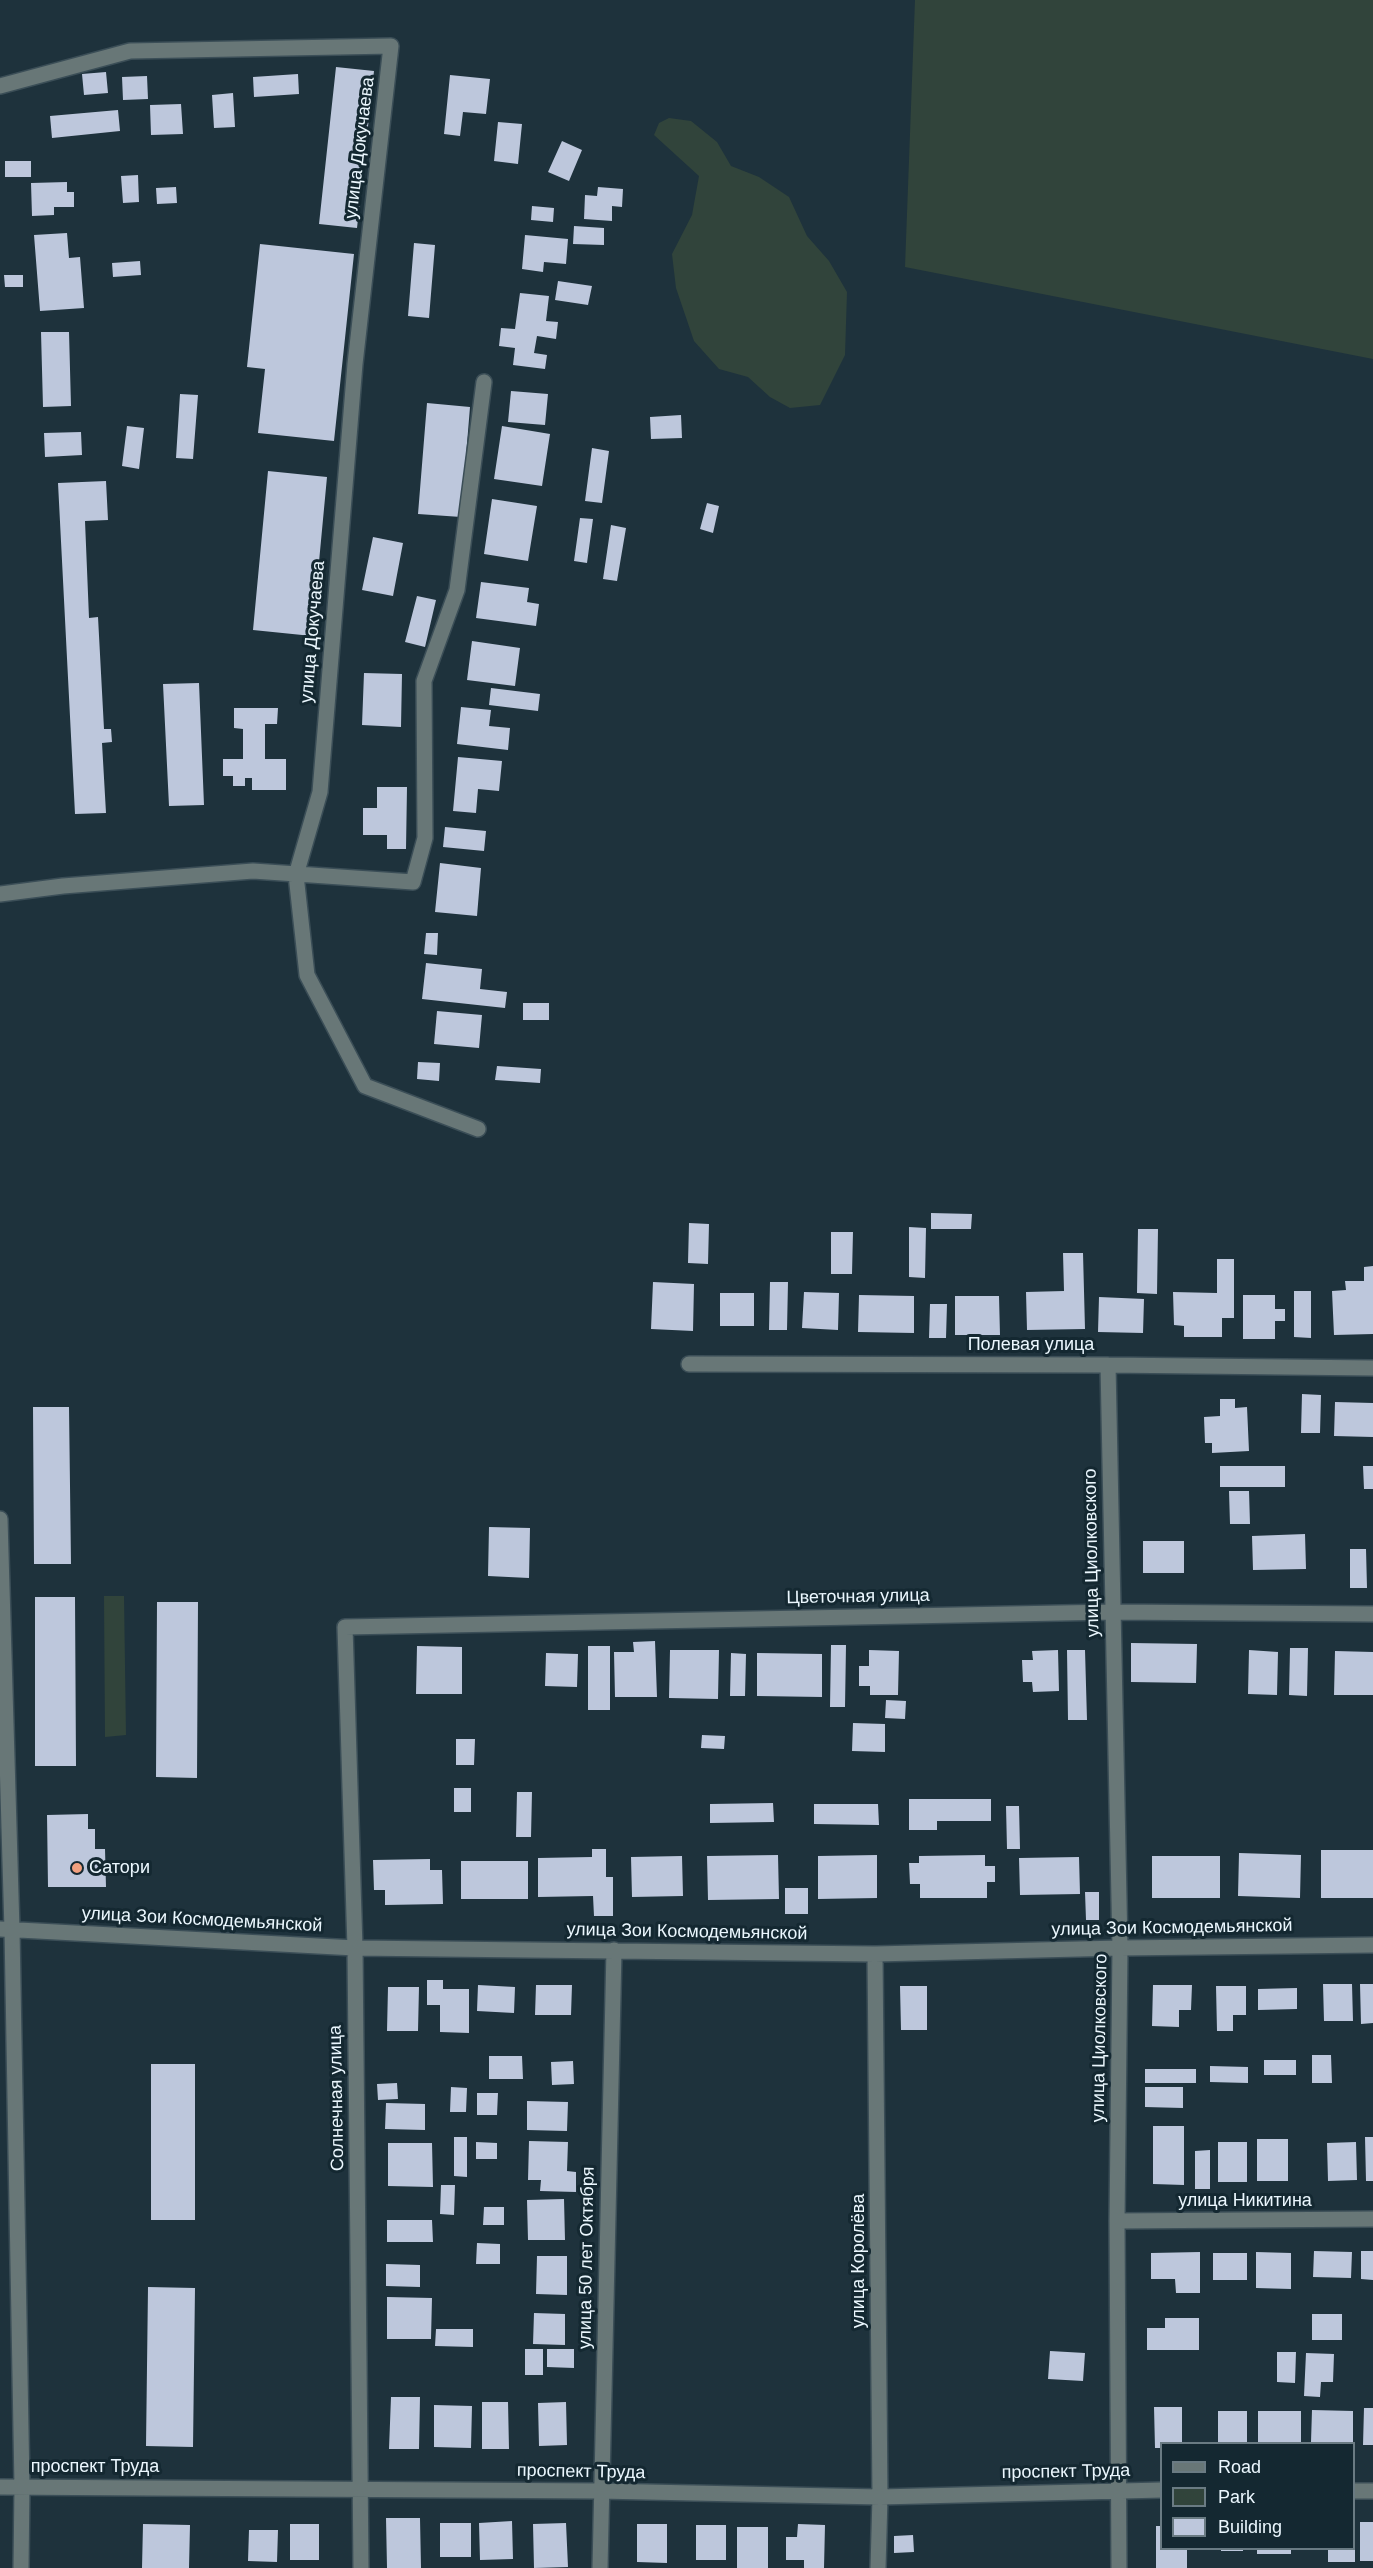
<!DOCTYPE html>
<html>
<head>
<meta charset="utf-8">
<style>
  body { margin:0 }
  #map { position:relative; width:1373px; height:2568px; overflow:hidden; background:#1e323c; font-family:Helvetica,sans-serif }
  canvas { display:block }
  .legend { position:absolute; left:1160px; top:2442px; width:195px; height:108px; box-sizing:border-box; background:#142831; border:2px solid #6a7b83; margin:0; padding:8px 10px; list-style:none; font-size:18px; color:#ebf7fe }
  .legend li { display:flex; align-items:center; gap:12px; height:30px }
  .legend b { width:30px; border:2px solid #6a7b83 }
</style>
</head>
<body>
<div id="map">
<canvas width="1373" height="2568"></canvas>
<ul class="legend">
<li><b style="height:8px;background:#687777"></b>Road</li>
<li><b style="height:16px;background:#31443b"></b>Park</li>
<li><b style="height:16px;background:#bdc7dc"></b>Building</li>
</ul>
</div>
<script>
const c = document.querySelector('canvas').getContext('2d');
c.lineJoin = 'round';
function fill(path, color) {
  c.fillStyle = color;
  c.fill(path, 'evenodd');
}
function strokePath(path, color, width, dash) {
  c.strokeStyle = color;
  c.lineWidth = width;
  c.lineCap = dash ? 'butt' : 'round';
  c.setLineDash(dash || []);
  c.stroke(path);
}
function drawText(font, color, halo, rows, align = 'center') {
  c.font = font + ' Helvetica,sans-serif';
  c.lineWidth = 6;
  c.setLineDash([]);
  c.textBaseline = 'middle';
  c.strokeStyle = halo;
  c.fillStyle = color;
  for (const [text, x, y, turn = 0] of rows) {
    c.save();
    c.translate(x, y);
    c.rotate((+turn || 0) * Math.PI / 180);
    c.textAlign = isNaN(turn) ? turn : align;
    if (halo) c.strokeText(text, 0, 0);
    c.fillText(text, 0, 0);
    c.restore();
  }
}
fill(new Path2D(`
  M915,0H1373V359L905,267Z
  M669,118L691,121L717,142L731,166L759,177L789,197L807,236L829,261L847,292L845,355L820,405L790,408L770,397L748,377L719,369L694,341L676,288L672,254L692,215L699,176L654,135L659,123Z
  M104,1596H124L126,1735L105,1737Z`), '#31443b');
fill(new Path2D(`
  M336,67L374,71L357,228L319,224Z
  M106,72L108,93L84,95L82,74Z
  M298,74L299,94L254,97L253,77Z
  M450,75L490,79L486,114L463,112L460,136L444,134Z
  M147,76L148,99L123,100L122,77Z
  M233,93L235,127L214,128L212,95Z
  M181,104L183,134L151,135L150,105Z
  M118,110L120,131L52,138L50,116Z
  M498,122L522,124L518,164L494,161Z
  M562,141L582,150L569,181L548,172Z
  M5,161H31V177H5Z
  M138,175L139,202L123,203L121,176Z
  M67,182V192H74V207H54V215L32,216L31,183Z
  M176,187L177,203L157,204L156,188Z
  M598,187L623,189L622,207L612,206V221L584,219L585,195L597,196Z
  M532,206L554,208L553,222L531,220Z
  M574,226L604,228V245L573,244Z
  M67,233L69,258L80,257L84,308L40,311L34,235Z
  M525,235L568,239L566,264L544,262L543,272L522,269Z
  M414,243L435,245L429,318L408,316Z
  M260,244L354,254L334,441L258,433L265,369L247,367Z
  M140,261L141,275L113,277L112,263Z
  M4,275H23V287H5Z
  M558,281L592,286L588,305L555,300Z
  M520,293L549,296L546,321L558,322L556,339L537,336L534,353L547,355L545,369L513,365L515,348L499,346L501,328L515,329Z
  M41,332H69L71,406L43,407Z
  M511,391L548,394L545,425L508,422Z
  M180,394L198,395L193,459L176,458Z
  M427,403L470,407L461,517L418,514Z
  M681,415L682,438L651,439L650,417Z
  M127,426L144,428L139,469L122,466Z
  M502,426L550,434L542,486L494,479Z
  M81,432L82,455L45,457L44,433Z
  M592,448L609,451L602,503L585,501Z
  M268,471L327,477L312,636L253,630Z
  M106,481L108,520L85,521L89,618L98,617L104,729H111L112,742L102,743L106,813L75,814L58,483Z
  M492,499L537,506L528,561L484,554Z
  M707,503L719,506L713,533L700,529Z
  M580,518L593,519L587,563L574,561Z
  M611,525L626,528L617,581L603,579Z
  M373,537L403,543L393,596L362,590Z
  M481,582L529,588L527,602L539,604L536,626L476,618Z
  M417,596L436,600L425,647L405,642Z
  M472,641L520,648L515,686L467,680Z
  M364,673L402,674L401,727L362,725Z
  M199,683L204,805L169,806L163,684Z
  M491,688L540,694L538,711L489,705Z
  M461,707L491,710L489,726L510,728L508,750L457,744Z
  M234,708H278L277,724H265V759H286V790H252V778H245V786H233V776H223V759H243V729L234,728Z
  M458,757L502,761L499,791L478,789L476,813L453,811Z
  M377,787H407L406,849H387V835H363V808H377Z
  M445,827L486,831L484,851L443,847Z
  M440,863L481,868L477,916L435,912Z
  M426,933H438L437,955L424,954Z
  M426,963L482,969L480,989L507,992L505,1008L422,999Z
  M523,1003H549V1020H523Z
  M437,1011L482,1015L479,1048L434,1044Z
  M418,1062L440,1063L439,1081L417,1079Z
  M497,1066L541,1069L540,1083L495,1080Z
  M931,1213L972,1214L971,1229H931Z
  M689,1223L709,1224L708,1264L688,1263Z
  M909,1227L926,1228L925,1278L909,1277Z
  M1138,1229H1158L1157,1294L1137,1293Z
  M831,1232H853L852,1274H831Z
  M1063,1253H1083L1085,1329L1027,1330L1026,1292L1064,1291Z
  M1217,1259H1234V1318H1222V1337H1184V1326L1174,1325L1173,1292L1217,1293Z
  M1373,1266V1334L1334,1335L1332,1291L1346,1290L1345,1281H1364V1267Z
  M653,1282L694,1284L693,1331L651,1329Z
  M770,1282H788L787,1330H769Z
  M1294,1291H1311V1338L1294,1337Z
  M804,1292L839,1293L838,1330L802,1328Z
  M720,1293H754V1326H720Z
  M859,1295L914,1296V1333L858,1332Z
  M1243,1295H1275V1309H1285V1321H1275V1339H1243Z
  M955,1296H999L1000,1335H955Z
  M1099,1297L1144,1299L1143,1333L1098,1332Z
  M930,1304H947L946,1338H929Z
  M1302,1394L1321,1395L1320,1433H1301Z
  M1220,1399H1235V1408L1247,1407L1249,1451L1212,1453V1443H1205L1204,1417L1220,1416Z
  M1335,1402L1373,1403V1437L1334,1436Z
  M33,1407H69L71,1564H34Z
  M1220,1466H1285V1487H1220Z
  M1363,1466H1373V1489H1364Z
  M1229,1491H1249L1250,1524H1230Z
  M489,1527L530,1528L529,1578L488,1576Z
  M1305,1534L1306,1569L1253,1570L1252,1536Z
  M1143,1541H1184V1573H1143Z
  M1350,1549H1366L1367,1588H1350Z
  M35,1597H75L76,1766H35Z
  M157,1602H198L197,1778L156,1777Z
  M655,1641L657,1697H615L614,1652H634L633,1642Z
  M1131,1643L1197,1644L1196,1683L1131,1682Z
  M831,1645H846L845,1707H830Z
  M417,1646L462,1647V1694H416Z
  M588,1646H610V1710H588Z
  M1290,1648H1308L1307,1696L1289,1695Z
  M670,1650H719L718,1699L669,1698Z
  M869,1650L899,1651L898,1695H870V1686H859V1666H869Z
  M1058,1650L1059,1691L1033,1692L1032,1682H1023L1022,1660H1033L1032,1651Z
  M1067,1650H1085L1087,1720H1068Z
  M1249,1650L1278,1652L1277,1695L1248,1694Z
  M1335,1651L1373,1652V1695H1334Z
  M546,1653L578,1654L577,1687L545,1686Z
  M731,1653L746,1654L745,1696H730Z
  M757,1653L822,1654V1697L757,1696Z
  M886,1700L906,1701L905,1719L885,1718Z
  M853,1723L885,1724V1752L852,1751Z
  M702,1735L725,1736L724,1749L701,1748Z
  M456,1739H475L474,1765H456Z
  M454,1788H471V1812H454Z
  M517,1792H532L531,1837H516Z
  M909,1799H991V1821H937V1830H909Z
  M773,1803L774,1822L710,1823V1804Z
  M814,1804H878L879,1825L814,1824Z
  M1006,1806H1019L1020,1849H1007Z
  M88,1814V1829H95V1849H105L106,1887H48L47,1815Z
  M592,1849H606V1877H613V1916H594L593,1896L538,1897V1858L592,1857Z
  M1321,1850H1373V1898H1321Z
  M1239,1853L1301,1855L1300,1898L1238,1896Z
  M778,1855L779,1899L708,1900L707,1856Z
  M877,1855V1898L818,1899V1856Z
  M985,1855V1866H995V1882H987V1898H920V1884H910L909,1863H919V1856Z
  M682,1856L683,1896L632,1897L631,1857Z
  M1152,1856H1220V1898H1152Z
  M1079,1857L1080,1894L1020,1895L1019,1858Z
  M430,1859V1870H442L443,1904L385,1905V1890H374L373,1860Z
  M461,1861H528V1899H461Z
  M785,1888H808V1914H785Z
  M1085,1892H1099V1920H1086Z
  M427,1980H443V1989H469V2033L440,2032V2005H427Z
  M1323,1984H1352L1353,2021H1324Z
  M1360,1984H1373V2023L1361,2024Z
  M478,1985L515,1987L514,2013L477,2011Z
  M536,1985H572L571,2015H535Z
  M1153,1985H1192L1191,2010H1179V2027L1152,2026Z
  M900,1986H927V2030H901Z
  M1216,1986H1246V2015H1233V2031H1217Z
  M388,1987H419L418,2031H387Z
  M1297,1988V2009L1258,2010V1989Z
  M1312,2055H1331L1332,2083H1312Z
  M489,2056H522L523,2079H489Z
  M1264,2060H1296V2075H1264Z
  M573,2061L574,2084L552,2085L551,2062Z
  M151,2064H195V2220H151Z
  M1210,2066L1248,2067V2083L1210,2082Z
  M1145,2069H1196V2083H1145Z
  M397,2083L398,2099L378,2100L377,2084Z
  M451,2087L467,2088L466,2112H450Z
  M1145,2087H1183V2108L1145,2107Z
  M477,2093H498L497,2115H477Z
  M527,2101L568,2102L567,2131L527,2130Z
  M386,2103L425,2104V2130L385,2129Z
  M1153,2126H1184V2185L1153,2184Z
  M454,2137H467V2177L454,2176Z
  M1365,2137H1373V2181H1366Z
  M1257,2139H1288V2181H1257Z
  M529,2141L568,2142L567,2171L576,2172V2192L540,2191L541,2180H528Z
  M476,2142L497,2143V2159H476Z
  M1218,2142H1247V2182H1218Z
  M1356,2142L1357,2180L1328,2181L1327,2143Z
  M388,2143H432L433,2187L388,2186Z
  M1210,2150V2189H1195V2151Z
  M441,2185H455L454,2215L440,2214Z
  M564,2199L565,2240H528L527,2200Z
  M484,2207H504V2225H483Z
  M387,2220H432L433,2242H387Z
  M477,2243L500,2244V2264H476Z
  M1314,2251L1352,2252L1351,2278L1313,2277Z
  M1361,2251H1373V2280L1361,2279Z
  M1200,2252V2293H1176L1175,2279H1151V2253Z
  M1256,2252L1291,2253V2289L1256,2288Z
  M1213,2253H1247V2280H1213Z
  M537,2256H567V2295L536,2294Z
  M386,2264L420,2265V2287L386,2286Z
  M148,2287L195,2288L193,2447L146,2446Z
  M387,2297L432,2298L431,2339H387Z
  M534,2313L565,2314V2345L533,2344Z
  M1312,2314H1342V2340H1312Z
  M1165,2318H1199V2350H1147V2328H1165Z
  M436,2329H473V2347L435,2346Z
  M525,2349H543V2375H525Z
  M547,2349H574V2368L547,2367Z
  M1050,2351L1085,2353L1083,2381L1048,2379Z
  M1277,2352H1296L1295,2383L1277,2382Z
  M1306,2353L1334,2354L1333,2382H1321L1320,2397L1304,2396Z
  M391,2397H420L419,2449H389Z
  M482,2402H508L509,2449H482Z
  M566,2402L567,2445L539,2446L538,2403Z
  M434,2405L472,2406L471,2448L434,2447Z
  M1154,2407H1182V2444H1162V2448H1155Z
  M1364,2408H1373V2445H1363Z
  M1312,2410L1353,2411V2442H1311Z
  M1218,2411H1247V2444H1218Z
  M1258,2411H1301V2444H1258Z
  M386,2518H420L421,2568H387Z
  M512,2521L513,2559L480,2560L479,2523Z
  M1360,2522H1373V2561H1360Z
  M440,2523H471V2557H440Z
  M566,2523L568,2567L534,2568L533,2524Z
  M143,2524L190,2525L189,2568H142Z
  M290,2524H319V2560H290Z
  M637,2524H667V2563L637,2562Z
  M798,2524L825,2525L824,2568H804V2560H786V2537H797Z
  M696,2525H726V2560H696Z
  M1156,2526H1162V2548H1187V2568H1156Z
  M737,2527H768V2568H737Z
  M249,2530H278L277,2562L248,2561Z
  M913,2535L914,2552L894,2553V2536Z
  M1221,2548H1243V2551H1221Z
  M1257,2548H1291V2554H1257Z
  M1328,2548H1355V2562H1328Z`), '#bdc7dc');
const minor = new Path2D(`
  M0,86L130,51L391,46L355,364L320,792L296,875L307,975L365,1086L478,1129
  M0,894L63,886L253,871L413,882L425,838L424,681L457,590L484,382
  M689,1364L1108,1365L1373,1368
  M1108,1365L1120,1948L1117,2221L1119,2568
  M0,1519L12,1930L22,2486L21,2568
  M0,1929L355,1948L875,1954L1120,1948L1373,1945
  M875,1954L880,2497L878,2568
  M1117,2221L1373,2219
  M0,2487L600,2491L880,2497L1162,2490
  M1354,2491H1373
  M361,2568L355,1948L345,1627L1112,1612L1373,1614
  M600,2568L614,1950`);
strokePath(minor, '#3b4e57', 18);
strokePath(minor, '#687777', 15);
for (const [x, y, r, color] of [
  [77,1868,6,"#f2a07f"]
]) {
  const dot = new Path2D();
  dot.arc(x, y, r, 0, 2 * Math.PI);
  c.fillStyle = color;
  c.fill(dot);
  strokePath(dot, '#142831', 2);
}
drawText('18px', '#ebf7fe', '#142831', [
  ["улица Докучаева",360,148,-83],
  ["улица Докучаева",313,632,-85],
  ["Полевая улица",1031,1345],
  ["улица Циолковского",1092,1553,-91],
  ["Цветочная улица",858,1597,-1],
  ["улица Зои Космодемьянской",202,1920,3],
  ["улица Зои Космодемьянской",1172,1928,-1],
  ["улица Зои Космодемьянской",687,1932,1],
  ["улица Циолковского",1100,2038,-89],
  ["Солнечная улица",337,2098,-91],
  ["улица Никитина",1245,2201],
  ["улица 50 лет Октября",587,2258,-89],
  ["улица Королёва",859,2261,-90],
  ["проспект Труда",95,2467],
  ["проспект Труда",581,2472,1],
  ["проспект Труда",1066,2472,-1]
]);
drawText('18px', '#ebf7fe', '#142831', [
  ["Сатори",89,1868]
], 'left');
</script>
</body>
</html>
